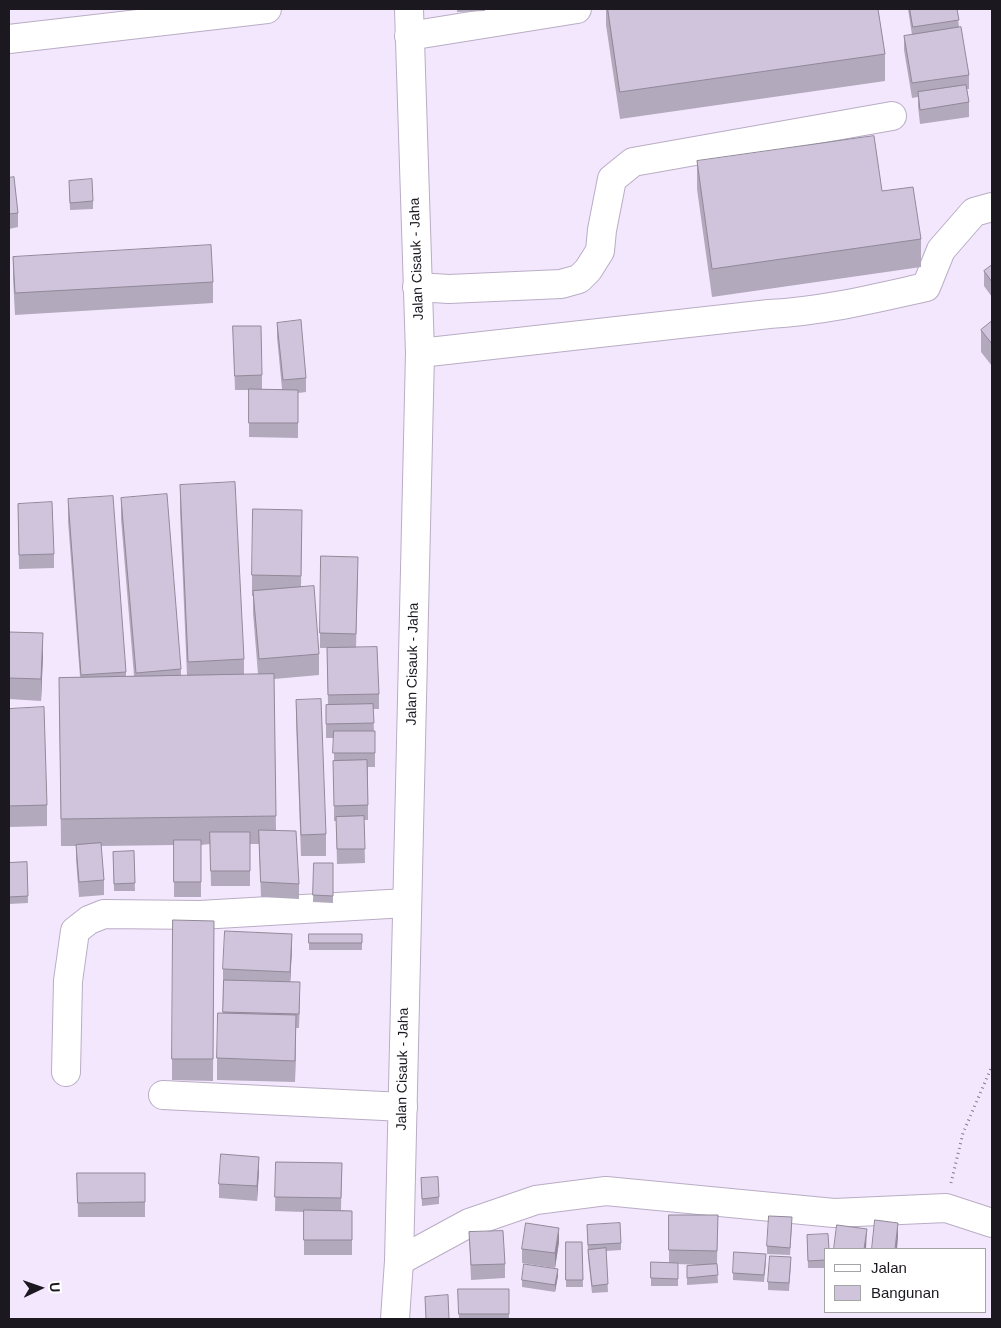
<!DOCTYPE html>
<html>
<head>
<meta charset="utf-8">
<style>
  body { margin:0 }
  #map { position:relative; width:1001px; height:1328px; overflow:hidden; background:#f3e7fe; font-family:Arial,sans-serif }
  canvas { display:block }
  .frame { position:absolute; inset:0; border:10px solid #1c1820; pointer-events:none }
  .legend { position:absolute; left:824px; top:1248px; width:162px; height:65px; box-sizing:border-box; background:#fff; border:1px solid #a4a3a6; margin:0; padding:6px 9px; list-style:none; font-size:15px; color:#1c1820 }
  .legend li { display:flex; align-items:center; gap:10px; height:25px }
  .legend b { width:25px; border:1px solid #a4a3a6 }
  .north { position:absolute; left:15px; top:1263px; width:50px; height:50px; -webkit-text-stroke:4px #fff; paint-order:stroke; rotate:87deg; font-size:14px; font-weight:700; line-height:20px; text-align:center; color:#1c1820 }
  .north::after { content:''; display:block; margin:auto; width:18px; height:22px; background:#1c1820; clip-path:polygon(50% 0,100% 100%,50% 72%,0 100%) }
</style>
</head>
<body>
<div id="map">
<canvas width="1001" height="1328"></canvas>
<div class="frame"></div>
<ul class="legend">
<li><b style="height:6px;background:#fff"></b>Jalan</li>
<li><b style="height:14px;background:#cfc4db"></b>Bangunan</li>
</ul>
<div class="north">U</div>
</div>
<script>
const c = document.querySelector('canvas').getContext('2d');
c.lineJoin = 'round';
function strokePath(path, color, width, dash) {
  c.strokeStyle = color;
  c.lineWidth = width;
  c.lineCap = dash ? 'butt' : 'round';
  c.setLineDash(dash || []);
  c.stroke(path);
}
function fill(path, color) {
  c.fillStyle = color;
  c.fill(path, 'evenodd');
}
function drawText(font, color, halo, rows, align = 'center') {
  c.font = font + ' Arial,sans-serif';
  c.lineWidth = 4;
  c.setLineDash([]);
  c.textBaseline = 'middle';
  c.strokeStyle = halo;
  c.fillStyle = color;
  for (const [text, x, y, turn = 0] of rows) {
    c.save();
    c.translate(x, y);
    c.rotate((+turn || 0) * Math.PI / 180);
    c.textAlign = isNaN(turn) ? turn : align;
    if (halo) c.strokeText(text, 0, 0);
    c.fillText(text, 0, 0);
    c.restore();
  }
}
const minor = new Path2D(`
  M409,36L577,9
  M9,39L267,9
  M417,287L449,289L561,284L579,279L588,270L600,251L602,230L612,179L633,162L892,116
  M420,353L769,314C824,311 872,299 926,287L941,250L974,212L992,207
  M66,1072L68,981L75,931L89,920L104,914L200,915L406,903
  M163,1095L403,1107
  M399,1261L469,1223L536,1200L606,1191L834,1213L946,1208L992,1223`);
const major = new Path2D(`
  M395,1319L399,1261L420,353L409,9`);
strokePath(minor, '#b9adc4', 30);
strokePath(major, '#b9adc4', 30);
strokePath(new Path2D(`
  M951,1183L963,1133L992,1066`), '#827b8a', 3, [1, 4]);
strokePath(minor, '#fff', 28);
strokePath(major, '#fff', 28);
fill(new Path2D(`
  M457,9H485V11L457,12Z
  M606,9H878L885,54V81L620,119L606,25Z
  M908,9H957L959,27L969,75V89H967L969,102V117L920,124L918,106V97L912,98L904,50V36L912,35Z
  M697,161L882,191L921,239V267L712,297L697,189Z
  M9,178L18,213V227L9,229Z
  M69,181L93,201V209L70,210Z
  M13,257L213,282V303L15,315L13,278Z
  M992,265V297L984,286V271Z
  M992,321V366L981,352V330Z
  M277,323L306,378V392L298,393V438L249,437V390H235L233,326L262,375V389H282L277,337Z
  M180,485L244,659V675L258,674L253,613V596H252V575L302,531L301,587L319,654V675L274,679L276,831L299,884V899L261,897L259,844H250V886H211L210,844L201,845V897H174V845L101,846L104,880V895L79,897L76,860V846H61L59,678L80,677L68,521V499L126,672V676H134L121,519V498L181,669V676H187L180,512Z
  M18,504L54,554V568L19,569Z
  M358,572L356,648L379,694V709H373L374,731H375V767H368V820H364L365,863L337,864L336,821H334V738H326V705H328L327,648H320V633Z
  M9,632L43,655L41,701L9,699Z
  M296,700L326,834V856H301L296,721Z
  M9,709L47,805V826L9,827Z
  M134,851L135,891H114L113,852Z
  M27,862L28,903L9,904V863Z
  M314,863H333V903L313,902Z
  M214,921L213,1081L172,1080V1059Z
  M309,934H362V950H309Z
  M292,948L290,982L300,997L299,1028H296L295,1082L217,1080V1058L223,1013V969Z
  M276,1162L342,1163L341,1210L352,1211V1255H304V1212L275,1211Z
  M259,1171L257,1201L219,1198V1184Z
  M77,1173H145V1217H78Z
  M421,1178L439,1197V1204L422,1206Z
  M669,1215H718L717,1264L718,1283L687,1285V1266L698,1265L678,1264V1286H651V1262L669,1263Z
  M587,1225L621,1243V1250L606,1251L608,1292L592,1293L588,1257Z
  M792,1225L790,1255L767,1254V1246Z
  M469,1232L505,1264V1278L471,1280Z
  M807,1235L825,1249V1268H808Z
  M559,1242L555,1268L522,1263V1249Z
  M566,1242H582L583,1287H566Z
  M766,1262L764,1282L733,1280V1273Z
  M791,1264L789,1291L768,1290V1282Z
  M558,1276L555,1292L522,1287V1280Z
  M458,1289H509V1319H459Z`), '#b2a9bc');
fill(new Path2D(`
  M43,633V655L41,701V679Z
  M292,934V948L290,987V972Z
  M296,1015V1036L295,1082V1061Z
  M259,1157V1171L257,1201V1186Z
  M898,1223V1238L897,1249H895Z
  M559,1228V1242L555,1268V1253Z
  M867,1229L866,1249H864Z
  M558,1269V1276L555,1292V1285Z`), '#918999');
const building = new Path2D(`
  M608,9H878L885,54L620,92Z
  M910,9H957L959,20L913,27Z
  M961,27L969,75L912,83L904,36Z
  M966,85L969,102L920,110L918,92Z
  M874,136L882,191L913,187L921,239L712,269L697,161Z
  M14,177L18,213L9,214V178Z
  M92,179L93,201L70,203L69,181Z
  M211,245L213,282L15,293L13,257Z
  M992,265V282L984,271Z
  M301,320L306,378L283,380L277,323Z
  M992,321V344L981,330Z
  M233,326H261L262,375L235,376Z
  M249,389L298,390V423H249Z
  M235,482L244,659L188,662L180,485Z
  M167,494L181,669L136,673L121,498Z
  M113,496L126,672L81,675L68,499Z
  M52,502L54,554L19,555L18,504Z
  M253,509L302,510L301,576L252,575Z
  M321,556L358,557L356,634L320,633Z
  M314,586L319,654L259,659L253,591Z
  M9,632L43,633L41,679L9,678Z
  M377,647L379,694L328,695L327,648Z
  M274,674L276,816L61,819L59,678Z
  M321,699L326,834L301,835L296,700Z
  M373,704L374,723L326,724V705Z
  M44,707L47,805L9,806V709Z
  M334,731H375V753H333Z
  M367,760L368,805L334,806L333,761Z
  M364,816L365,849H337L336,817Z
  M259,830L296,831L299,884L261,882Z
  M210,832H250V871H211Z
  M174,840H201V882H174Z
  M101,843L104,880L79,882L76,845Z
  M134,851L135,883L114,884L113,852Z
  M27,862L28,896L9,897V863Z
  M314,863H333V896L313,895Z
  M173,920L214,921L213,1059H172Z
  M225,931L292,934L290,972L223,969Z
  M309,934H362V943H309Z
  M224,980L300,982L299,1014L223,1012Z
  M218,1013L296,1015L295,1061L217,1058Z
  M221,1154L259,1157L257,1186L219,1184Z
  M276,1162L342,1163L341,1198L275,1197Z
  M77,1173H145V1202L78,1203Z
  M438,1177L439,1197L422,1199L421,1178Z
  M304,1210L352,1211V1240H304Z
  M669,1215H718L717,1251L669,1250Z
  M769,1216L792,1217L790,1248L767,1246Z
  M875,1220L898,1223L895,1249H872Z
  M526,1223L559,1228L555,1253L522,1249Z
  M620,1223L621,1243L588,1245L587,1225Z
  M837,1225L867,1229L864,1249H834Z
  M503,1231L505,1264L471,1265L469,1232Z
  M828,1234L829,1249H825V1260L808,1261L807,1235Z
  M566,1242H582L583,1280H566Z
  M606,1248L608,1284L592,1286L588,1250Z
  M734,1252L766,1254L764,1275L733,1273Z
  M770,1256L791,1257L789,1283L768,1282Z
  M651,1262L678,1263V1279L651,1278Z
  M524,1264L558,1269L555,1285L522,1280Z
  M717,1264L718,1275L687,1278V1266Z
  M458,1289H509V1314H459Z
  M448,1295L449,1319H426L425,1297Z`);
fill(building, '#cfc4db');
strokePath(building, '#918999', 1);
drawText('14px', '#1c1820', '#fff', [
  ["Jalan Cisauk - Jaha",417,259,-92],
  ["Jalan Cisauk - Jaha",413,664,-89],
  ["Jalan Cisauk - Jaha",403,1069,-89]
]);
</script>
</body>
</html>
